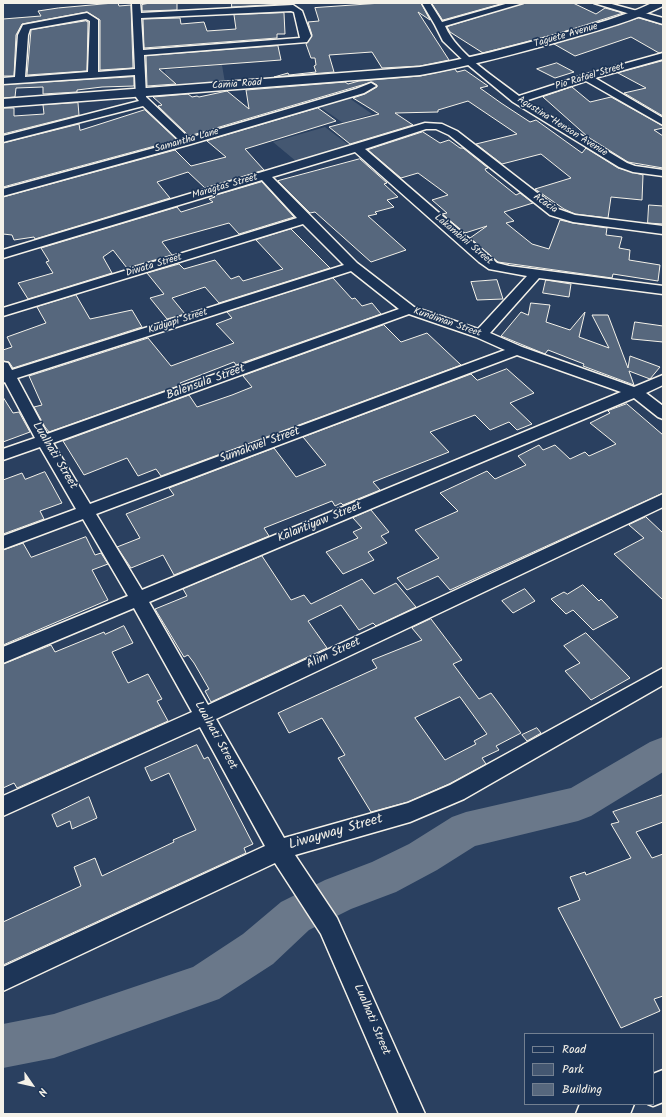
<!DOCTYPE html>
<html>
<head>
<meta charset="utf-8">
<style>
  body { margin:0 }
  #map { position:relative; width:666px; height:1117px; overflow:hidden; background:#2a4060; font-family:Kalam,sans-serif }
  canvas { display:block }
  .frame { position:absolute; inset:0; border:4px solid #f4f1e8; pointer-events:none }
  .legend { position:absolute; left:524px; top:1033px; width:130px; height:72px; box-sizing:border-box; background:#1d3557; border:1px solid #738091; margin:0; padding:5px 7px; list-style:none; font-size:12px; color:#f4f1e8 }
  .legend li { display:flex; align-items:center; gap:8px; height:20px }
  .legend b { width:20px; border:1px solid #738091 }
  .north { position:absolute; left:12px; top:1065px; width:40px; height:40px; -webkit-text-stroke:3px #1d3557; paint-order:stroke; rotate:124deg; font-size:11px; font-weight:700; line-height:16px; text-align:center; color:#f4f1e8 }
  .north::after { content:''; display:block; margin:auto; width:14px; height:18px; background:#f4f1e8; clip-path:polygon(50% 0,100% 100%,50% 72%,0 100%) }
</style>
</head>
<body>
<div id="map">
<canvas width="666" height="1117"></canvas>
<div class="frame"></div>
<ul class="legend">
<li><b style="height:5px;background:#1d3557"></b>Road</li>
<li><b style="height:11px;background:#445771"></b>Park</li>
<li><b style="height:11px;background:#56677d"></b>Building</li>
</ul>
<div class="north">N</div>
</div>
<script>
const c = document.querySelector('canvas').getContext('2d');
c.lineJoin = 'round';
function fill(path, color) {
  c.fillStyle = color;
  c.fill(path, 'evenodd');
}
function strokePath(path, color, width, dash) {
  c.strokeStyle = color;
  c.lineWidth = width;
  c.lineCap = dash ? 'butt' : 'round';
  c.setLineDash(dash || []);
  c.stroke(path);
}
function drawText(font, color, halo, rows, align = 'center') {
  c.font = font + ' Kalam,sans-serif';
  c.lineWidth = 3.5;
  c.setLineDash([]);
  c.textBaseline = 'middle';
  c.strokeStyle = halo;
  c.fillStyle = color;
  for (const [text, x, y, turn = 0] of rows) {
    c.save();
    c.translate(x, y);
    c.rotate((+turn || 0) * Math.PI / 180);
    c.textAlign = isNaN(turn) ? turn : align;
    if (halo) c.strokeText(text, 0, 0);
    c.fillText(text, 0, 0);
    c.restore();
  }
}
fill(new Path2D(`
  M222,65L225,83L167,87L165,70Z
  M349,98L372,114L343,123L319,106Z
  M325,127L350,146L297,162L273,142Z`), '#445771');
fill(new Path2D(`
  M663,737V772L591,816L578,821L475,846L437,870L396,892L351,909L309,930L273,964L219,999L54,1058L3,1068V1024L54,1014L193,967L243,934L281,902L325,880L372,862L409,844L452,817L466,812L571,788L650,742Z`), '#6a788a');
const building = new Path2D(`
  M118,3L119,6L131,5L133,68L100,70V20L87,12L22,24L16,35L14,76H3V19L41,16L38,11L58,8Z
  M150,3H177V10L142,11V5Z
  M232,3H284V4L232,7Z
  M382,3H421L430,20L418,12L449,60L420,66L382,68L372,52L329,55L334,72L274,77L288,73L289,75L316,72L314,66L316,65L315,58H311L306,44L312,35L308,22L319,21L315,8Z
  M432,3H504L443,20Z
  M524,3H573L596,14L605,8L623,13L560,33L483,53L450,32L447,27Z
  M284,13L285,34H277V38L144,48L143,19L180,18L181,24L204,22L207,31L236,29L234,15Z
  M639,18L663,25V52L659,53L631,37L575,56L554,44Z
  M86,21L88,22L87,71L27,75L31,30Z
  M278,46L281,60L159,69L176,84L147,86L146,56Z
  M663,61V116L624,93L646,88L618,73Z
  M557,63L574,72L555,78L537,69Z
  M455,69L457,72L465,70L488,86L480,88L501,103L530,122L536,120L582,153L586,148L618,168L643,175L642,200L611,197L608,218L575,214L564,209L535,189L571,178L541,154L502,164L476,144L517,134L468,101L438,110V112L395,113L413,125L350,144L329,127L379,114L353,98L365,94L377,87V85L372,82L189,136L158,106L162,105L153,97L188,94L192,97L197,96L199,97L227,91L249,109L246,90L345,82L348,84L359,81L420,76Z
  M134,77V86L102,87L77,90V92L43,94V87L16,88L15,97L3,98V85Z
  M572,87L590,102L611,97L663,126V128L654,130L663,136V168L628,162L588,137L543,97Z
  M78,103L79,115L3,134V108H14V116L44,114L43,105Z
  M318,108L336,121L245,149L264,170L205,188L188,172L157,182L170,198L35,239L34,237L14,240L12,235L3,234V197L175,150L191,166L226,157L207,141Z
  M145,110L177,140L3,187V143L79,124L80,130Z
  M423,132L440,143L449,140L460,148H463L488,168L485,169L486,171L516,195L520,193L533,203L504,212L514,221L506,223L532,244L549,249L560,220L573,223L607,228L606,235L622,237L619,248L630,250L629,260L660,265L658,281L613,274L612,278L498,262L470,238L487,226L465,233L442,214L447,213L432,200L448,195L418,173L401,178L368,150Z
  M360,159L387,183L384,184L398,197L387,200L394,207L375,212L377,214L368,216L406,250L371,262L315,212L310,213L278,181Z
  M262,182L294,217L239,234L229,223L164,241L162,242L172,255L127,268L113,250L103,257L112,273L28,299L18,283L53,273L46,262L49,261L41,248L177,207L181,212L213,202L209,199L215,197L214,196Z
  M649,205L663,206V224L648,223Z
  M291,229L330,268L219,303L205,287L172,298L185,314L167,319L150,298L164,294L147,273L179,264L184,269L215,260L231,279L239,276L243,281L283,269L256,240Z
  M333,278L352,299L355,298L362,306L372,303L381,314L236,365L234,362L180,383L181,385L49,432L45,427L34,407L42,405L29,376L148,338L171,366L234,343L216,324L232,318L227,312Z
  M497,280L503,299L477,300L471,282Z
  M546,280L571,284L569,297L543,293Z
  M76,295L90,319L132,310L142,327L13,368L9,362L3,361V350L12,347L7,337L46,323L37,307Z
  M531,303L550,305L546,322L570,330L585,312L579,337L609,348L592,315H608L628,368L630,356L660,367L650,379L629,371L634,385L583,366L584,364L548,350L545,354L501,336L521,312L528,315Z
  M635,322L663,326V342L632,339Z
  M384,325L401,342L427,333L461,365L161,476L156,469L138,476L127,458L84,475L63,441L189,395L197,407L232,395L252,387L243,376Z
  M507,369L534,393L510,403L532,424L517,430L509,422L490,430L475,415L430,432L449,452L373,482L380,490L343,505L341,503L335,506L332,501L264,528L269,536L174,575L163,555L131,568L117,547L140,538L126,514L174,495L169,488L274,448L296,477L326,465L303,437L471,374L477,380Z
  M3,397L13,413L19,412L30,432L3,442Z
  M627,404L663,435V493L450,590L438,576L407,590L397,578L439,558L415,530L458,511L440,493L487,471L495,479L526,465L518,456L539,445L543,450L555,445L570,459L585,452L589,456L616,444L590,423L610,413L608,411Z
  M45,472L62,503L40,511L44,519L3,534V480L22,473L25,479Z
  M371,510L389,532L381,536L387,543L368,552L374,560L343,574L326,552L358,538L353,532L362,528L353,518Z
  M646,517L663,533V600L614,554L644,538L629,525Z
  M86,537L95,555L101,553L108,564L92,570L108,600L3,645V550L23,543L31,557Z
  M262,556L291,600L304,595L311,604L362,579L374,594L396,583L416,607L376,626L373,623L359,630L341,605L308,621L327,648L211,702L205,691L209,689L194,663L188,655L184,657L155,609L187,596L183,589Z
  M583,585L599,601L601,599L618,617L593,630L573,610L566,614L551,599L564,592L567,594Z
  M525,589L535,601L513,613L502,601Z
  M431,619L462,660L453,664L479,699L491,693L521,733L496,746L499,750L482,758L486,764L449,784L408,802L371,812L338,758L345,755L322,718L289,733L278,713L377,668L372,660L422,640L412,628ZM460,697L487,734L474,741L476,744L445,760L415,718Z
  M124,626L133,643L112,652L128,683L148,674L162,699L157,701L168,721L17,788L14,783L3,788V664L51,645L55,652L104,632L105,634Z
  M586,633L630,678L591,700L565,671L580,663L564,646Z
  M537,728L541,733L527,741L522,735Z
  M197,745L204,759L208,757L253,844L244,848L246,853L3,965V922L81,886L74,867L95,858L102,876L174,842L173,840L196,830L169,773L151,781L145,768Z
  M663,795V822L636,832L652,858L663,854V996L654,999L660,1011L621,1028L558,908L580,900L570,877L585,872L586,875L631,858L611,824L619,822L613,812Z
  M89,797L97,818L72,829L70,821L57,827L52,815Z`);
fill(building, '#56677d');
strokePath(building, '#f4f1e8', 1);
const street = new Path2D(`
  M132,3H140L141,13L293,5L302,11L311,36L307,42L144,55L146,97L189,138L356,89L371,83L376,86L364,93L191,144L3,196V189L180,141L143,106L3,142V136L139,101L136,97L135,75L3,84V78L15,77L18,35L23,25L87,13L98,20V72L135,69ZM291,11L294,12L300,38L143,50L141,18ZM86,19L90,21L88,72L25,77L28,35L30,29Z
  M422,3H430L442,22L509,3H523L445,26C457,54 495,77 519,96L584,75L663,53V59L595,78L663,118V125L586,81L525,101L627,163L635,166L663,170V176L633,172L619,167L513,102L467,64L443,41L435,25Z
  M594,3H608L663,18V24Z
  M425,123L442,124L457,131L558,209L575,215L663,226V234L573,222L550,215L449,135L436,129H426L365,149L497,263L509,266L663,286V294L539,278L490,333L522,347L634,387L663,375V385L646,393L663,406V419L658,417L634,398L149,602L208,705L663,494V507L216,719L284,838L408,803L450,785L663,668V685L464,799L410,822L295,855L337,918L425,1114H399L321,934L275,863L3,991V967L265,846L200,727L3,816V796L192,712L134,608L3,663V647L128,596L83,519L3,549V536L76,509L40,447L3,460V449L35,438L5,382L3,383V362L8,363L12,370L344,265L303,224L3,316V308L297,218L262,180L3,258V250ZM355,152L479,262L489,269L527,276L478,329L414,307L357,263L272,177ZM351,271L399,309L47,434L17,378ZM409,314L476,337L505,350L90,504L53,443ZM517,355L621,392L142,590L96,514Z`);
const secondary = new Path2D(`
  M652,3H663V6C633,21 600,30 568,39C519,53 470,66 420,75L3,107V99L420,67C467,59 513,47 560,34C591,25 623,17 652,3Z
  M663,1070V1102L653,1106L648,1104H653V1074Z
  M580,1104H634L630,1114H576Z`);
strokePath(street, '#f4f1e8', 3);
strokePath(secondary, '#f4f1e8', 3);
fill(street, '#1d3557');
fill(secondary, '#1d3557');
drawText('10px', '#f4f1e8', '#1d3557', [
  ["Taguete Avenue",566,36,-16],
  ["Pio Rafael Street",590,77,-17],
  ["Camia Road",237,85,-4],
  ["Agustina Henson Avenue",562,127,32],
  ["Samantha Lane",187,141,-16],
  ["Maragtas Street",225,187,-16],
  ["Acacia",545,204,35],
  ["Lakambini Street",463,240,40],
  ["Diwata Street",154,266,-17],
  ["Kudyapi Street",178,322,-18],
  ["Kundiman Street",447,323,19]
]);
drawText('12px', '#f4f1e8', '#1d3557', [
  ["Balensula Street",206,383,-20],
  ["Sumakwel Street",260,446,-20],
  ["Lualhati Street",54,456,59],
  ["Kalantiyaw Street",320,523,-22],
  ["Alim Street",334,654,-25],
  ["Lualhati Street",215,736,61],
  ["Lualhati Street",371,1020,67]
]);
drawText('14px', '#f4f1e8', '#1d3557', [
  ["Liwayway Street",336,833,-16]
]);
</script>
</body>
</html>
